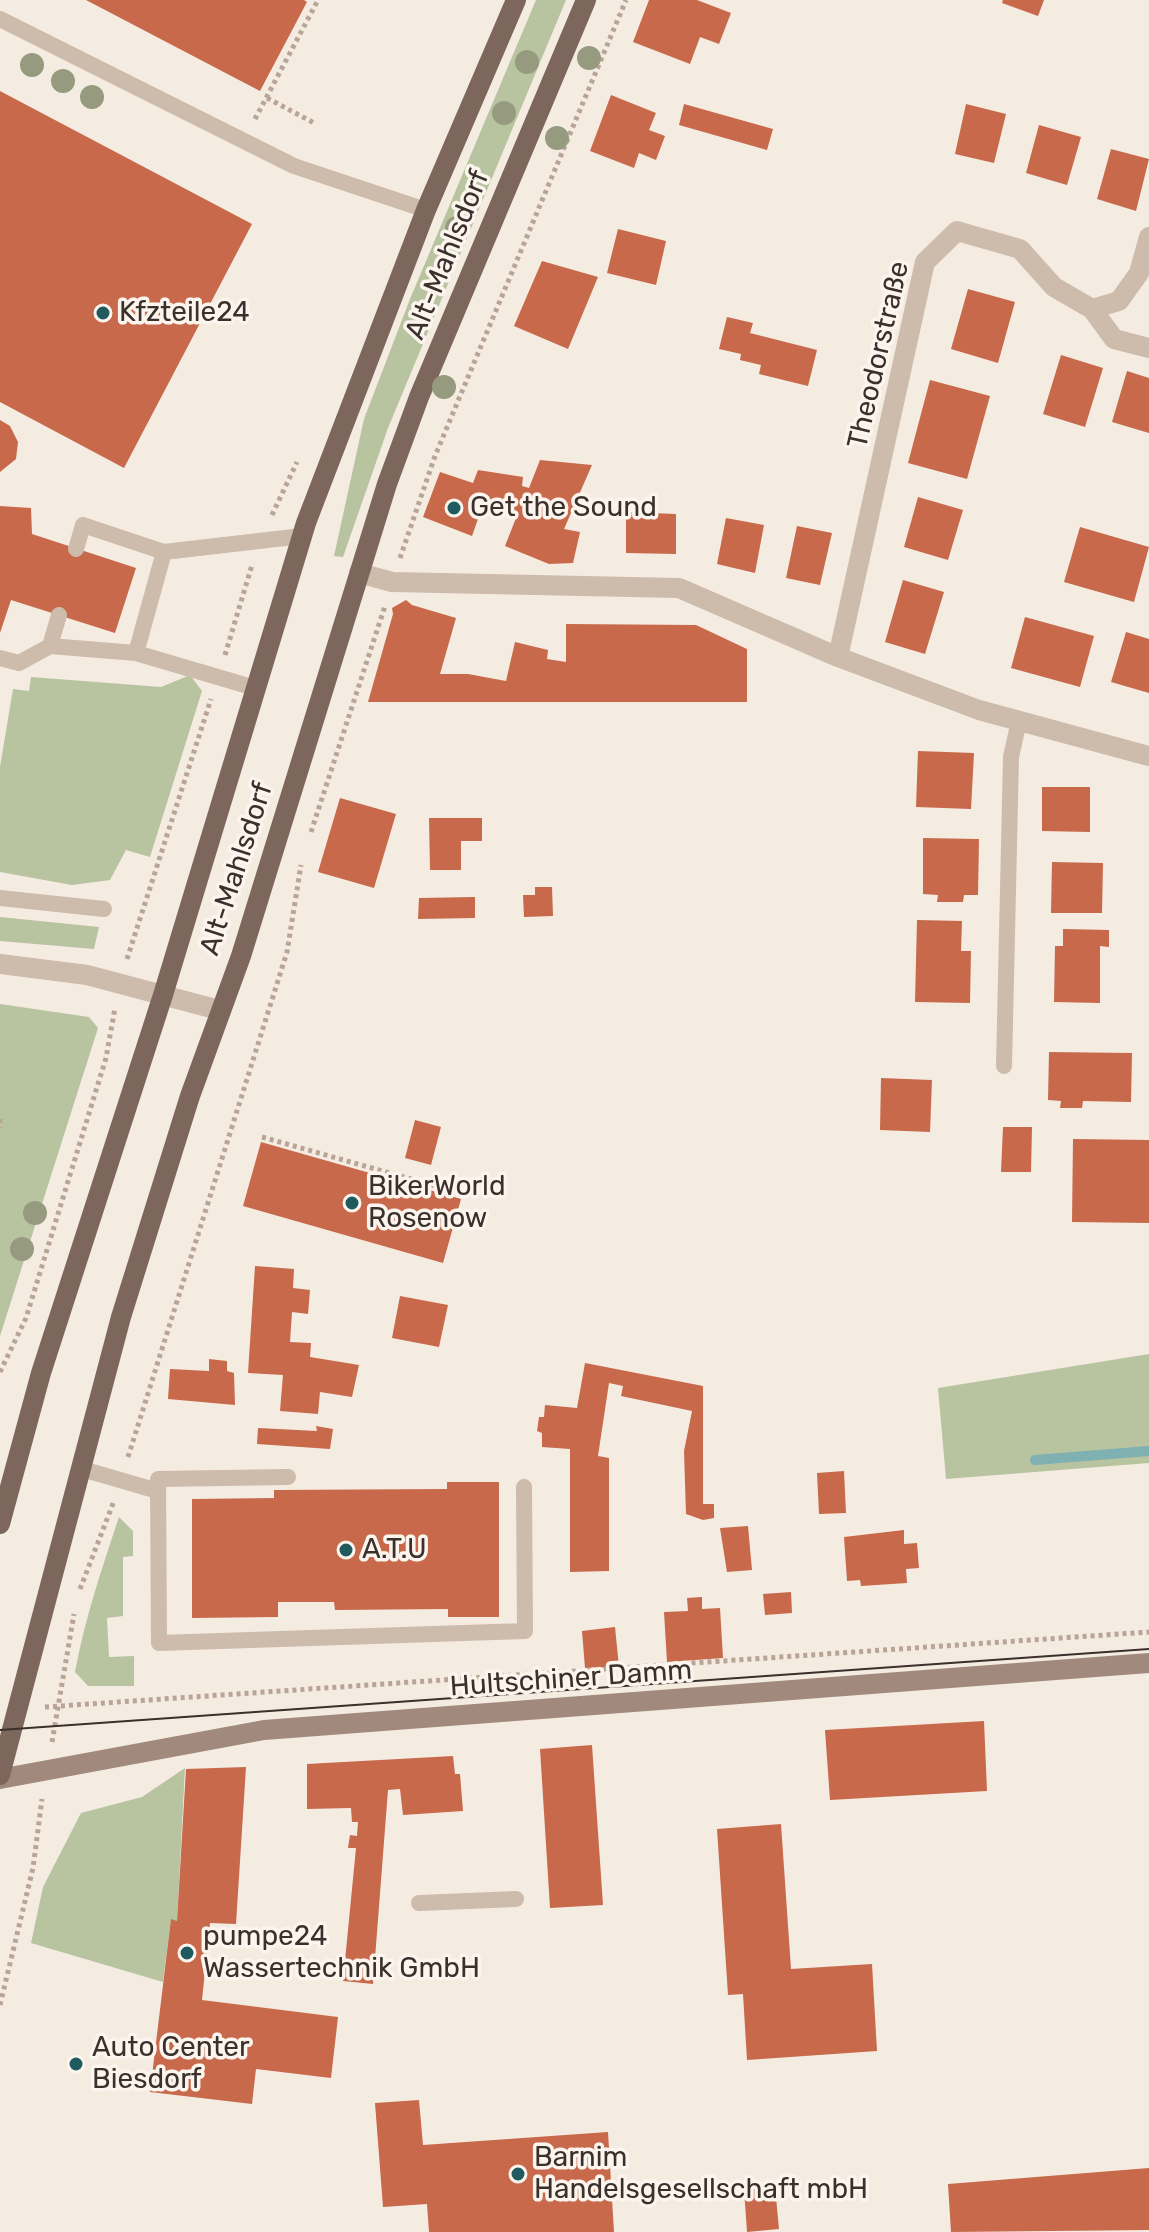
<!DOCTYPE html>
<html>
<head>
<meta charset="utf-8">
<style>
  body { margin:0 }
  canvas { display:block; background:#f4ebe1 }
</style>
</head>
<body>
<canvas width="1149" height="2232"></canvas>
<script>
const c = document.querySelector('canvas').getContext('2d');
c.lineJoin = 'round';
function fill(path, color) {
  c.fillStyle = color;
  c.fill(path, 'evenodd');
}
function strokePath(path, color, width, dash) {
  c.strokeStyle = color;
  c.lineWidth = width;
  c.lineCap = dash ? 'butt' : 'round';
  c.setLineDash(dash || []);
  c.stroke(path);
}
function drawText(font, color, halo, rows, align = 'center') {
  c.font = font + ' Rubik,sans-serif';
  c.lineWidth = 7;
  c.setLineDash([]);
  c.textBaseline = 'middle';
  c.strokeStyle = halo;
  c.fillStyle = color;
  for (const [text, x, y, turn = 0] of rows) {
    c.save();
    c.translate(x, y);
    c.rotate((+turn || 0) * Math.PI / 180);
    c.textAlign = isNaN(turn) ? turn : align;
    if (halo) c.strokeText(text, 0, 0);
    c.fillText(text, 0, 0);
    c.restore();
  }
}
fill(new Path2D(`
  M536,0H566L388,428L343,557L334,556L364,419L410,299Z
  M190,675L202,691L150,857L126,850L110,880L72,885L0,872V767L13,689L29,691L31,677L161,687Z
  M0,917L99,927L94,949L0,941Z
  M0,1004L89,1017L98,1028L0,1336Z
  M1149,1354V1463L946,1479L938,1388Z
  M119,1517L133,1531V1556L123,1557V1616L107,1618L109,1657L134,1656V1686H88L75,1672C85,1618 102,1568 119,1517Z
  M185,1768L177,1921L171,1920L163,1982L31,1943L43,1887L81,1813L142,1797Z`), '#b8c4a0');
strokePath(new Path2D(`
  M1035,1460L1149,1451`), '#7fb0b2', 10);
fill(new Path2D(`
  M86,0H304L307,2L260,91Z
  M649,0H697L731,13L719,44L700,37L690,64L633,42Z
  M1003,0H1044L1038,16L1002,3Z
  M0,91L252,224L124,468L0,402Z
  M611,95L656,113L649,130L665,136L656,160L639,153L634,168L590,151Z
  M684,104L773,129L767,150L679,125Z
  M966,104L1006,114L994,163L955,154Z
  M1039,125L1081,137L1067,185L1026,173Z
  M1111,149L1149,159L1136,211L1097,199Z
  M618,229L666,241L656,285L607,273Z
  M542,261L598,277L568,349L514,326Z
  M968,289L1015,302L998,363L951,349Z
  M727,317L753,323L750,333L817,350L808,386L759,374L761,365L740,360L741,354L719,349Z
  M1061,355L1103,368L1085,427L1043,414Z
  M1127,371L1149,378V433L1112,422Z
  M930,380L990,396L967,479L908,463Z
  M0,420L10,426L18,442L16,459L0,472Z
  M540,460L592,465L564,529L580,532L573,563L549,564L505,546L518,513L485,499L472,536L423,517L440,472L473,483L478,470L523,477L522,486L529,488Z
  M918,497L963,510L948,560L904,547Z
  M0,506L31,508L32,534L136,568L115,633L11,600L0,633Z
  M626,512L676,514V554L626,553Z
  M726,518L764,525L755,573L717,564Z
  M797,526L832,533L820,585L786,578Z
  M1080,527L1149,547L1134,602L1064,582Z
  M903,580L944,592L925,654L885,642Z
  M406,600L412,605L456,618L440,674H468L506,681L515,642L548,650L547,659L566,662V624L696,625L747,649V702H368L393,614L392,608Z
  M1025,617L1094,636L1080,687L1011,668Z
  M1126,632L1149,639V693L1111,682Z
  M918,751L974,753L971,809L916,807Z
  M1042,787H1090V832L1042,831Z
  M340,798L396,814L374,888L318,872Z
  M429,818H482V841H461V870H430Z
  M923,838L979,839L978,895H964L963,902H937L938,895L923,894Z
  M1052,862L1103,863L1102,913H1051Z
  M535,887H552L553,916L524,917L523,895H535Z
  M475,897V918L418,919L419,898Z
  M917,920L962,921L961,951H971L970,1003L915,1002Z
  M1063,929L1109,930V947L1100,946V1003L1054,1002L1055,946H1063Z
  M1049,1052L1132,1053L1131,1102L1083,1101L1082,1108H1060L1061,1101L1048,1100Z
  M881,1078L932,1080L930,1132L880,1130Z
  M415,1120L441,1127L431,1165L405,1158Z
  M1003,1127H1032L1031,1172H1001Z
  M1073,1139L1149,1140V1223L1072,1222Z
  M261,1142L461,1199L443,1263L243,1206Z
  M255,1266L294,1269L293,1288L310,1290L308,1314L292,1312L290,1342L311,1343L310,1357L359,1365L352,1397L320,1392L318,1414L280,1411L283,1375L248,1373Z
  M400,1296L448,1305L439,1347L392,1338Z
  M209,1359L227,1361V1371L234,1373L235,1405L168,1399L170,1369L209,1371Z
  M585,1363L703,1386V1504H714V1518L703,1520L686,1514L684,1451L692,1411L621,1396L623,1386L609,1383L598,1456L609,1458V1571L570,1572V1449L542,1447V1433L537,1431L539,1417H544L545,1405L577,1408Z
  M316,1426L333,1429L330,1449L257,1444L258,1428L317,1431Z
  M844,1471L846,1513L819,1514L817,1473Z
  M447,1482H499V1617H448V1609L335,1610L334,1602H278V1617L192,1618V1499L274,1498V1490L447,1489Z
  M748,1526L752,1570L727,1572L720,1528Z
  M904,1530V1544L917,1543L919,1568L906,1569L907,1583L861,1586L860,1580L847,1581L844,1537Z
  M791,1592L792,1613L765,1615L763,1594Z
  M702,1597V1609L720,1608L723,1658L667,1662L664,1612L688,1611L687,1598Z
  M615,1627L619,1667L585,1668L582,1631Z
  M984,1721L987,1791L830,1800L825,1730Z
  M592,1745L603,1905L550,1908L540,1749Z
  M453,1756L455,1774H460L463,1811L403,1815L400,1789L388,1790L373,1984L343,1981L356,1848H348L350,1835L357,1836L358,1822H352L351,1808L307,1809V1764Z
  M246,1767L236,1924L210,1923L202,2000L338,2017L331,2078L256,2069L252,2104L150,2092L171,1919L177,1921L186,1769Z
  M781,1824L791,1969L872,1964L877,2051L747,2060L743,1994L728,1995L717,1829Z
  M419,2100L423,2145L608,2132L614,2232H429L427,2204L383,2207L375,2103Z
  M1149,2168V2230L951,2232L948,2184Z
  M775,2187L779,2229L747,2232L744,2189Z`), '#c8694b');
strokePath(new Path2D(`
  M267,98L316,124
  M255,119L318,0
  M272,515L297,462
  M400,558L435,456L626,0
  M225,655L252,565
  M311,832L385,606
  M127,959L211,699
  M0,1119V1128
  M262,1137L457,1192
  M0,1372L26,1318L106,1058L115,1008
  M128,1457L287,952L301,865
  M80,1589L114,1501
  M45,1707L1149,1632
  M52,1742L74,1614
  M0,2005L33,1868L42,1799`), '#b9a596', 5, [4, 4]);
strokePath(new Path2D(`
  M0,19L294,166L426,210
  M76,549L83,525L164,552L302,536
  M59,615L50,646L136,653L255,688
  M136,653L164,552
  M0,658L19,663L50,646
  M0,898L104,909
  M1004,1066L1011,757L1019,721
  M82,1469L158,1491
  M288,1477L158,1479L159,1643L525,1631L524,1487
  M419,1903L516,1899`), '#cdbbac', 16);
strokePath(new Path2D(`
  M1092,309L1114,339L1149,348
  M359,573L392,582L679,588L838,657L979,710L1149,756
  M838,657L925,262L957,231L1020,249L1054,287L1092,309L1119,301L1139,273L1149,237
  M0,964L87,975L219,1010`), '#cdbbac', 20);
strokePath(new Path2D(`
  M0,1779L264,1730L1149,1663`), '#a18a7d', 20);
strokePath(new Path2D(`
  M0,1524L41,1373L163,995L306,523L426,210L516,0
  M0,1775L121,1317L190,1096L241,956L387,484L419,397L586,0`), '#7d675c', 20);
strokePath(new Path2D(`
  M0,1730L1149,1649`), '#3b302b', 2);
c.fillStyle = '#969b7f';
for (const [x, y] of [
  [589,58],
  [527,62],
  [32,65],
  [63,81],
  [92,97],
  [504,113],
  [557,138],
  [457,228],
  [444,387],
  [35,1213],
  [22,1249]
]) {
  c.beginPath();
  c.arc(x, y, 12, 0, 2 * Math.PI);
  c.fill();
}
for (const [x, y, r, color] of [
  [103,313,8,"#1f5a5e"],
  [454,508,8,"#1f5a5e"],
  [352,1203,8,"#1f5a5e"],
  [346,1550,8,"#1f5a5e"],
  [187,1953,8,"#1f5a5e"],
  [76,2064,8,"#1f5a5e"],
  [518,2174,8,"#1f5a5e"]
]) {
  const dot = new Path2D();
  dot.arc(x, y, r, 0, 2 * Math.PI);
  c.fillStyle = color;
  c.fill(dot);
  strokePath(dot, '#fbf5ee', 3);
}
drawText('28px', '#3b302b', '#fbf5ee', [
  ["Alt-Mahlsdorf",448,255,-68],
  ["Theodorstraße",879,355,-77],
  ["Alt-Mahlsdorf",237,869,-72],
  ["Hultschiner Damm",571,1679,-4]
]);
drawText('28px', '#3b302b', '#fbf5ee', [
  ["Kfzteile24",119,313],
  ["Get the Sound",470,508],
  ["BikerWorld",368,1187],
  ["Rosenow",368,1219],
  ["A.T.U",362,1550],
  ["pumpe24",203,1937],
  ["Wassertechnik GmbH",203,1969],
  ["Auto Center",92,2048],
  ["Biesdorf",92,2080],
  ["Barnim",534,2158],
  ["Handelsgesellschaft mbH",534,2190]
], 'left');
</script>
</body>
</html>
